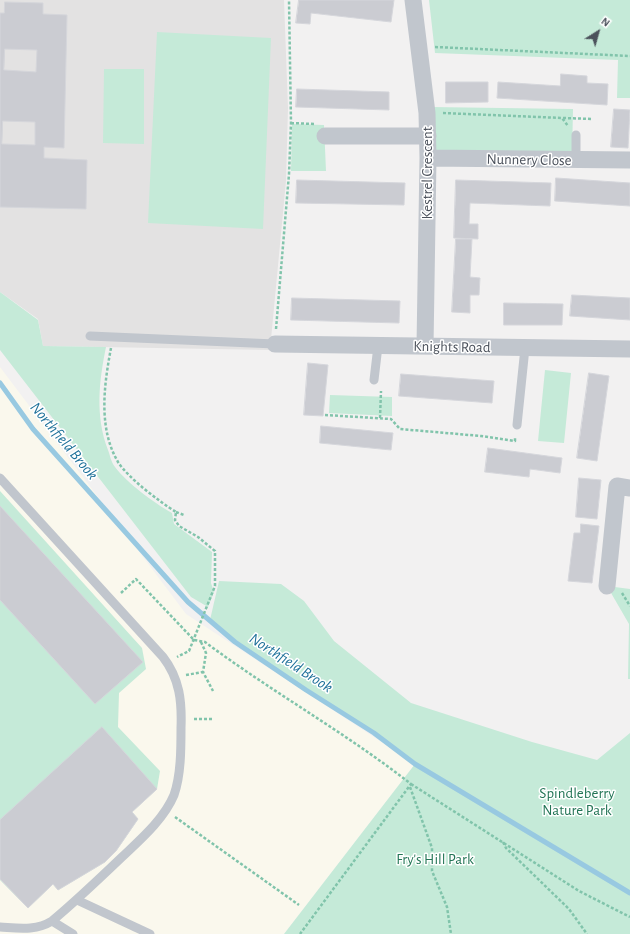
<!DOCTYPE html>
<html>
<head>
<meta charset="utf-8">
<style>
  body { margin:0 }
  #map { position:relative; width:630px; height:934px; overflow:hidden; background:#f2f1f1; font-family:"Alegreya Sans",sans-serif }
  canvas { display:block }
  .north { position:absolute; left:578px; top:12px; width:40px; height:40px; -webkit-text-stroke:3px #fff; paint-order:stroke; rotate:37deg; font-size:11px; font-weight:700; line-height:16px; text-align:center; color:#4b515b }
  .north::after { content:''; display:block; margin:auto; width:14px; height:18px; background:#4b515b; clip-path:polygon(50% 0,100% 100%,50% 72%,0 100%) }
</style>
</head>
<body>
<div id="map">
<canvas width="630" height="934"></canvas>
<div class="north">N</div>
</div>
<script>
const c = document.querySelector('canvas').getContext('2d');
c.lineJoin = 'round';
function fill(path, color) {
  c.fillStyle = color;
  c.fill(path, 'evenodd');
}
function strokePath(path, color, width, dash) {
  c.strokeStyle = color;
  c.lineWidth = width;
  c.lineCap = dash ? 'butt' : 'round';
  c.setLineDash(dash || []);
  c.stroke(path);
}
function drawText(font, color, halo, rows, align = 'center') {
  c.font = font + ' "Alegreya Sans",sans-serif';
  c.lineWidth = 3;
  c.setLineDash([]);
  c.textBaseline = 'middle';
  c.strokeStyle = halo;
  c.fillStyle = color;
  for (const [text, x, y, turn = 0] of rows) {
    c.save();
    c.translate(x, y);
    c.rotate((+turn || 0) * Math.PI / 180);
    c.textAlign = isNaN(turn) ? turn : align;
    if (halo) c.strokeText(text, 0, 0);
    c.fillText(text, 0, 0);
    c.restore();
  }
}
fill(new Path2D(`
  M0,367L186,614L415,764L284,934H0Z`), '#faf8ed');
fill(new Path2D(`
  M0,0H284L288,108L286,181L270,350L43,346L38,319L0,292Z`), '#e3e2e2');
fill(new Path2D(`
  M429,0H630V98H617L618,60L435,53Z
  M157,32L271,38L263,229L148,223Z
  M104,69H144V144L103,143Z
  M431,107L573,109L572,155H432Z
  M292,124L324,125L326,171H291Z
  M0,292L38,320L43,346L106,347C99,381 95,416 108,450C110,455 111,462 115,467C127,483 154,503 172,513L174,524L212,552L211,583L214,592L208,607L191,597L0,350Z
  M545,370L571,373L564,443L538,441Z
  M330,395L392,397V416L329,413Z
  M0,491L142,648L146,669L119,693L118,727L160,771L157,789L132,812L138,819L116,851L105,862L58,890L53,884L28,908L0,880Z
  M219,581L281,584L304,601L334,641L411,703L532,742L597,760L630,733V731V934H284L415,764C349,712 273,674 210,620Z
  M607,586L630,589V679H628L629,624Z`), '#c5ead8');
strokePath(new Path2D(`
  M0,383L33,429L188,602L235,642L306,690L374,733L415,764L630,893`), '#98c9e1', 5);
const building = new Path2D(`
  M299,0H394L391,22L311,13L310,24L296,23Z
  M5,2L43,3V14L67,15L64,148L44,147V158L87,160L86,209L0,207V13H4ZM5,49L37,50L36,72L4,70ZM3,121L35,122V145L2,144Z
  M561,74L587,76V83L608,84L607,105L497,98L498,82L560,86Z
  M446,82H488V102L446,103Z
  M297,89L389,92V110L296,107Z
  M614,109L630,110L628,148L611,147Z
  M556,178L630,183V206L555,201Z
  M297,180L405,183L404,205L296,203Z
  M456,180L551,183L550,206L470,203L469,224H478V239L454,238Z
  M456,239H472L470,277L480,278L479,295H470V313L452,312Z
  M572,295L630,298V320L570,316Z
  M292,298L400,301L399,323L291,320Z
  M504,303L563,304L562,325H504Z
  M308,363L328,365L323,416L304,415Z
  M589,373L609,376L597,461L577,458Z
  M401,374L494,381L492,403L399,396Z
  M321,426L393,433L391,450L320,443Z
  M488,448L562,458L560,473L530,469L529,477L485,472Z
  M579,478L601,480L597,519L576,517Z
  M0,506L143,662L95,704L0,600Z
  M581,524L599,526L592,583L568,581L574,533H580Z
  M102,727L157,789L132,812L138,819L116,851L105,862L58,890L53,884L28,908L0,879V820Z`);
fill(building, '#cbccd2');
strokePath(building, '#d5d6db', 1);
strokePath(new Path2D(`
  M435,47L630,56
  M443,113L562,118L568,126
  M563,118L593,119
  M291,123L314,124
  M276,329L289,174L291,123L289,0
  M111,348C104,385 98,428 118,462C128,478 160,502 176,512L175,520L179,526L198,537L215,551V586L189,651L177,657
  M325,415L391,419L400,429L481,436L515,441V437
  M380,418L381,391
  M176,512L184,515
  M121,593L136,579L194,640L205,642C272,692 346,733 411,784L300,934
  M622,593L630,606
  M201,642L206,653L203,672L213,691
  M186,675L203,672
  M194,719H212
  M411,784L579,891L630,917
  M410,787L432,848V871L447,907L451,934
  M175,817L299,905
  M503,842L506,848L569,909L587,934`), '#81c4ab', 2.5, [3, 2]);
strokePath(new Path2D(`
  M576,160V135
  M90,336L275,344
  M374,380L378,346
  M517,425L525,348
  M0,478L163,657C180,679 182,702 181,728C181,749 181,775 174,795C164,819 141,839 122,857C99,879 76,901 52,921C36,931 18,928 0,927
  M77,900L150,934
  M52,921L73,934`), '#c1c6cd', 9);
strokePath(new Path2D(`
  M413,0L427,113L428,158L425,346
  M325,136H428
  M428,158L630,160
  M275,344L630,349
  M607,586L617,486L630,488`), '#c1c6cd', 17);
drawText('15px', '#4b515b', '#fff', [
  ["Nunnery Close",529,160,1],
  ["Kestrel Crescent",427,173,-90],
  ["Knights Road",452,347,1]
]);
drawText('15px', '#237556', '#fff', [
  ["Spindleberry",577,793],
  ["Nature Park",577,810],
  ["Fry's Hill Park",435,859]
]);
drawText('italic 16px', '#1f719a', '#fff', [
  ["Northfield Brook",64,441,50],
  ["Northfield Brook",291,663,33]
]);
</script>
</body>
</html>
